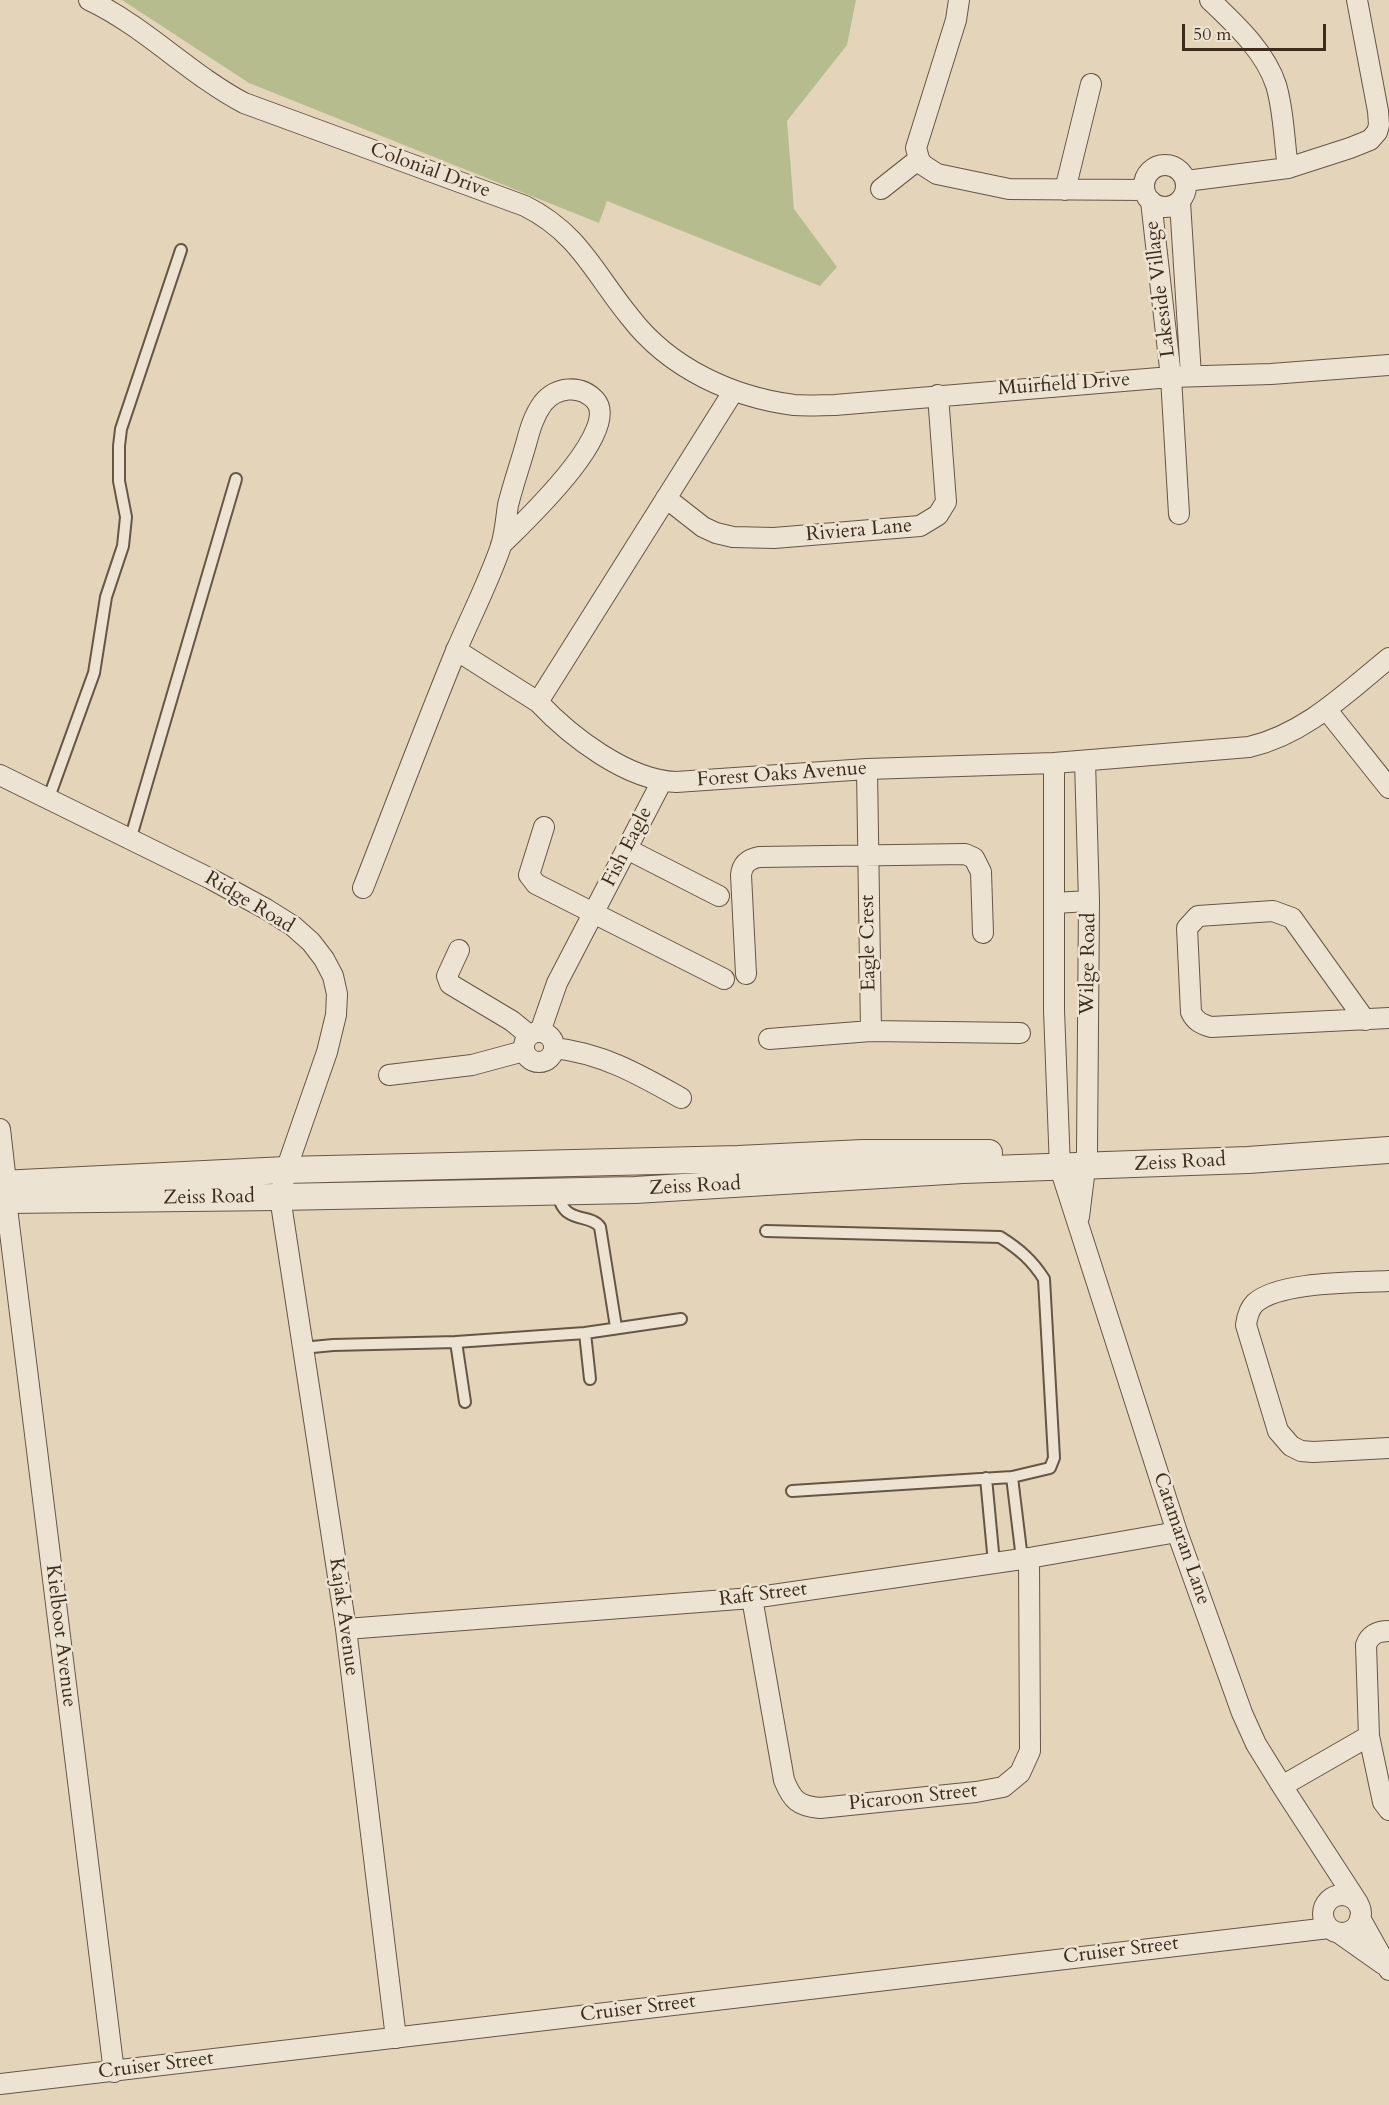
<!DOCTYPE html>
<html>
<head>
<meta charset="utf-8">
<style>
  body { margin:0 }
  #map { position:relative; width:1389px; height:2105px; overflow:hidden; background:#e4d4ba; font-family:Cardo,serif }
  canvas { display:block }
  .scale { position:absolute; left:1182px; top:24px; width:144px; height:27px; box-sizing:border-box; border:3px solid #3c2c1c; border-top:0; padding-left:8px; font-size:18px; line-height:21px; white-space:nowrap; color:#3c2c1c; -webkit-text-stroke:4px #ede3d2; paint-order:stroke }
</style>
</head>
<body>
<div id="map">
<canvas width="1389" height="2105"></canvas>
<div class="scale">50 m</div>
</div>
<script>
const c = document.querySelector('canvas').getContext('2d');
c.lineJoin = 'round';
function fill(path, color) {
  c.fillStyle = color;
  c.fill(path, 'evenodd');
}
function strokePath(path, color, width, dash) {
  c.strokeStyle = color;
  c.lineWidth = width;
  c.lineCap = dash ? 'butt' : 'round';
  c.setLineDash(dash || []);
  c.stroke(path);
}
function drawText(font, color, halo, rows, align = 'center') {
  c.font = font + ' Cardo,serif';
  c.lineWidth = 5;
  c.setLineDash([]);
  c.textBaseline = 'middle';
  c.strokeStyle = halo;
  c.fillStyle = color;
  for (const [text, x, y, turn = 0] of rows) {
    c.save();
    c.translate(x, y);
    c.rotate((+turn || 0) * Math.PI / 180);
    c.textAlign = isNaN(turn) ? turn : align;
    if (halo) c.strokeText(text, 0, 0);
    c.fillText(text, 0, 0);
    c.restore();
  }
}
fill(new Path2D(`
  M122,0H856L847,45L787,121L794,209L837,267L820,286L607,201L599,223L249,83Z`), '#b6bc8e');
const service = new Path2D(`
  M48,800L94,673L106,597L123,546L126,517L119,481V446L121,429L181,250
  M130,840L236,479
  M556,1192C559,1199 562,1209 569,1213C579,1220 593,1217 600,1227L616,1327
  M766,1231L1000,1237C1019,1249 1032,1260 1044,1279L1054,1458L1050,1468L1012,1477L792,1491
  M585,1333L590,1379
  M456,1342L465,1402
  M302,1348L333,1345L456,1342L585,1333L681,1319
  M1012,1477L1022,1559
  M986,1478L994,1563`);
const minor = new Path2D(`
  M89,0C146,27 189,74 244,103L525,206C579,233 594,273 630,317C669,368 732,397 794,405C808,406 822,405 835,405L1171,377L1271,374L1389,365
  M1210,0C1235,24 1265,51 1276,85C1284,111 1284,141 1288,168
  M919,159L923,165L937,174L1009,189L1144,190
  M1144 186a21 21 0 1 1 42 0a21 21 0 1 1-42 0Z
  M1186,181L1288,168L1350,148L1370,140L1377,132L1379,125L1378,111L1357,0
  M881,189L919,159L916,148L956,20L959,0
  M1065,190L1091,84
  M1151,201L1171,377L1179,514
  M1180,202L1191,376
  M733,392L538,702C571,737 627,780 676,782L867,769L1054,763L1249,747C1305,734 1346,693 1389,658
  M666,498L703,527L716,533L733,537L774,538L920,526L938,515L946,502L938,395
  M456,650L538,702
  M1326,709L1389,788
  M1054,763V1010L1060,1168L1177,1532L1242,1713L1256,1744L1282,1786L1358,1903
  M867,769L871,1031
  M0,775L211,879L266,909L293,926L311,942L324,959L333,976L337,994L336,1015L327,1052L286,1170L280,1197L346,1629L396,2038
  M544,827L529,875L536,884L724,979
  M627,849L719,896
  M363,888C394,809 424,729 456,651C471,616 489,581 501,546C505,533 506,519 508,505C513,485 520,465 526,444C530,429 534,415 543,403C556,387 580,384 595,400C623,430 522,524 501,545
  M1054,903L1089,901
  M459,950L447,976L450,984L512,1021L529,1035
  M746,974L741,875C742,864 749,859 759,857L965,854L974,858L981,872L983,933
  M1365,1020L1292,918L1273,911L1198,916L1187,928L1191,1012C1195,1021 1201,1024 1211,1027L1389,1018
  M540,1032L557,983L662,781
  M524 1047a15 15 0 1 1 30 0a15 15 0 1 1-30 0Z
  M769,1039L871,1031L1020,1033
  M554,1048C602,1053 640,1075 681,1098
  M389,1075L472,1065L524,1051
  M0,1129L6,1182V1200L114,2072
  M1079,1217L1087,1152L1089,901L1085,761
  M1389,1281C1355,1283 1280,1281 1255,1303C1249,1309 1247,1317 1246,1325L1278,1431L1291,1446L1301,1451L1313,1452L1389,1448
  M752,1598L784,1780C792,1800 798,1806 820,1808L976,1792L1003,1787L1020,1773L1030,1751L1029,1558
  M346,1629L752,1598L1029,1558L1177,1532
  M1389,1631C1378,1631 1370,1634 1366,1645L1369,1736L1383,1802L1389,1810
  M1282,1786L1369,1736
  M1323 1914a19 19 0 1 1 38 0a19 19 0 1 1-38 0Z
  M1360,1918L1389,1970
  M1339,1933L1383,1964
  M0,2084L1329,1928`);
const tertiary = new Path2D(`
  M0,1184L286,1170L738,1159L863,1153H989
  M0,1198L6,1200L280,1197L635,1190L963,1170L1248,1160L1389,1150`);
strokePath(service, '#665644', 14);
strokePath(minor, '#665644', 22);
strokePath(tertiary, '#665644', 28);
strokePath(service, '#ede3d2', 10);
strokePath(minor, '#ede3d2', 20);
strokePath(tertiary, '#ede3d2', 26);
drawText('20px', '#3c2c1c', '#ede3d2', [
  ["Colonial Drive",430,171,20],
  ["Lakeside Village",1161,289,-97],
  ["Muirfield Drive",1064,385,-4],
  ["Riviera Lane",859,531,-5],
  ["Forest Oaks Avenue",782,775,-4],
  ["Fish Eagle",628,847,-63],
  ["Ridge Road",249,903,31],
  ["Eagle Crest",869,943,-91],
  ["Wilge Road",1089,964,-89],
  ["Zeiss Road",1180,1163,-3],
  ["Zeiss Road",695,1187,-3],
  ["Zeiss Road",209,1198,-1],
  ["Catamaran Lane",1181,1539,71],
  ["Raft Street",763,1595,-7],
  ["Kajak Avenue",343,1617,82],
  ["Kielboot Avenue",60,1636,83],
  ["Picaroon Street",913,1798,-6],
  ["Cruiser Street",1121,1951,-7],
  ["Cruiser Street",638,2009,-7],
  ["Cruiser Street",156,2066,-7]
]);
</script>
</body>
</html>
